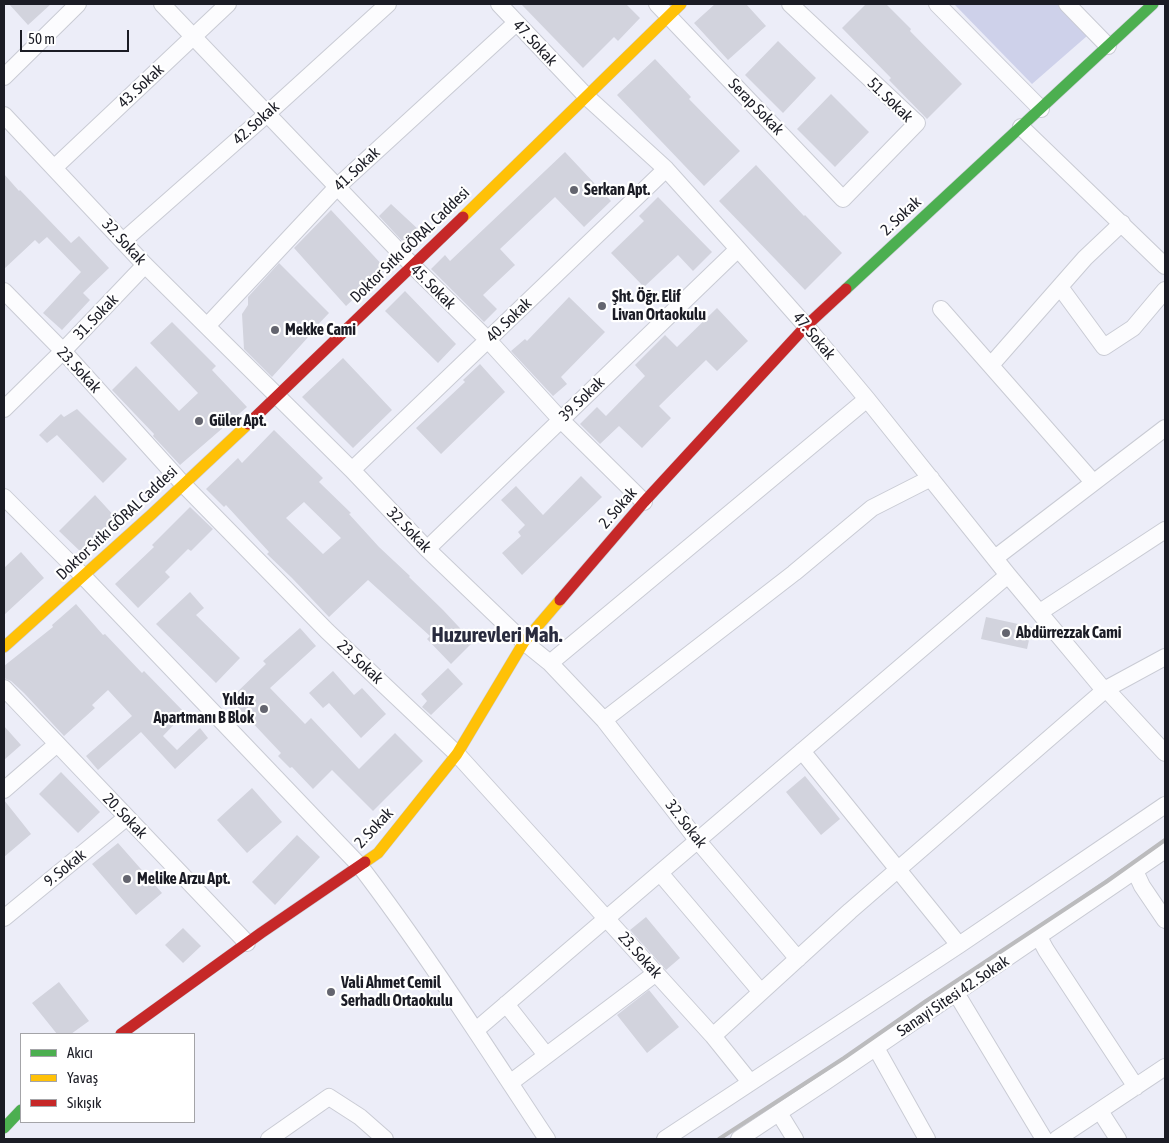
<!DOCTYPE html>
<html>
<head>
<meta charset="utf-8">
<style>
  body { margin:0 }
  #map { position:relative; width:1169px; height:1143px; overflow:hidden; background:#ecedf8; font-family:"Asap Condensed",sans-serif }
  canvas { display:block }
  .frame { position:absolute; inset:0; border:5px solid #1b1c25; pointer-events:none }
  .legend { position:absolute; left:20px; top:1033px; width:175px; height:90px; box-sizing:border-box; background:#fff; border:1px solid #a4a4a8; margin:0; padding:6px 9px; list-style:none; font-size:15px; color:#1b1c25 }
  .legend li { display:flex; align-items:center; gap:10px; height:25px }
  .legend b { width:25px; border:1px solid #a4a4a8 }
  .scale { position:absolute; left:20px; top:30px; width:109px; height:22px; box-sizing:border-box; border:2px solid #1b1c25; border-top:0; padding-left:6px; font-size:15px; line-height:18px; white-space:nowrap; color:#1b1c25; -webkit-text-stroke:4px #fff; paint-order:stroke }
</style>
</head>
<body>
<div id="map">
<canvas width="1169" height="1143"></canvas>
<div class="frame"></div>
<ul class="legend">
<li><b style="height:6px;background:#4caf50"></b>Akıcı</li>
<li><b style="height:6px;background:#ffc107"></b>Yavaş</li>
<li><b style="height:6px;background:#c62828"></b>Sıkışık</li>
</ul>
<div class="scale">50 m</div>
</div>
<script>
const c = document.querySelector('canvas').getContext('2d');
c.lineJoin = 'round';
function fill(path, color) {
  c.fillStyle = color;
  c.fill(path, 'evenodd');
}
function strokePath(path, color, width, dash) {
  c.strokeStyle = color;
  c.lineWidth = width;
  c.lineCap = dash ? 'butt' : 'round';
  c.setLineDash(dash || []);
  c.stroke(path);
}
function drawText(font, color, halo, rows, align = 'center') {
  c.font = font + ' "Asap Condensed",sans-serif';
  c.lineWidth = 4.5;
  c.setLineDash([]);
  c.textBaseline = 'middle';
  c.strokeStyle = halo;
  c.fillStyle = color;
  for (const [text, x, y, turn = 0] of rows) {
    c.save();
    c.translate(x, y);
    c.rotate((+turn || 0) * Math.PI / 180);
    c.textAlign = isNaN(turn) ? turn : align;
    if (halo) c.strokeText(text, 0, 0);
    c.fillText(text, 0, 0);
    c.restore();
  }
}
fill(new Path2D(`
  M954,4H1057L1087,36L1032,84Z`), '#ced1ea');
fill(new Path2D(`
  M9,4H51L28,25Z
  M521,4H626L640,18L618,41L614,37L583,68Z
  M715,4H746L766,26L728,60L694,23Z
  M866,4H886L911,29L910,31L962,84L927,119L889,80L891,78L842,28Z
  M778,41L816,78L783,113L745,75Z
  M655,59L691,97L689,99L740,151L704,186L617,95Z
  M831,94L869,132L835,167L797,129Z
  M565,152L611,201L584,227L555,197L500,249L515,265L483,295L497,309L484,322L431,269L445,255L450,261Z
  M756,165L804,216L805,215L842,253L805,290L719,201Z
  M4,174L19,191L20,190L71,243L79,236L109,268L83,293L90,300L62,330L43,313L81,272L47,237L39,244L35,240L4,269Z
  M658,197L712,252L693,271L678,255L644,287L611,253L644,221L639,216Z
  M391,204L419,230L405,244L379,216Z
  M331,210L386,269L346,306L294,248Z
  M279,263L329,313L310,333L311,334L272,377L244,349L242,314L248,305V297Z
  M405,291L456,344L438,363L385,311Z
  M569,297L605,332L561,377L567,384L553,396L511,351L525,339L527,341Z
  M717,308L748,341L717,371L706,360L659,406L671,418L642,448L619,426L600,444L580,424L597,407L606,416L645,376L635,365L665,335L677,347Z
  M172,322L216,366L212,370L247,407L180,465L153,436L154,434L112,390L136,366L179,411L198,393L150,343Z
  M343,358L392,410L353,448L302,397Z
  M480,364L505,392L441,454L416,428L465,382L463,380Z
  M77,409L127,459L103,483L57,435L47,443L39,435L61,414L64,417Z
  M274,430L323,478L319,482L351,513L349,514L379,547L410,576L409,577L443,610L473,642L451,664L427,639L430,636L368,580L329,617L292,578L267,554L269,552L226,505L224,507L206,489L238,458L242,463ZM304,502L341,538L323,554L286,518Z
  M581,476L602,497L522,575L502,553L521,536L518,532L525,525L501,500L516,486L543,515Z
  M95,495L117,519L83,554L59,531Z
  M190,507L213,529L191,551L188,549L165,572L170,577L138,608L115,584L154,547L152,545Z
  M21,552L44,578L4,615V568Z
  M190,592L204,608L196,615L240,658L216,683L156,624Z
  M76,604L103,635L105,634L142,673L144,671L185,713L163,736L177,750L200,728L208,738L175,769L141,732L98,770L86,756L132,716L108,690L92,705L95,708L64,736L24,693L11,681L4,678V666L53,627L52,625Z
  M986,617L1032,627L1027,649L981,639Z
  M300,628L316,646L270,688L305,724L311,718L359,769L395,733L423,761L373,811L332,770L313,789L292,767L290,768L278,756L281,753L230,699L266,664L263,661Z
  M448,668L463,684L431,715L422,707L427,701L421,694Z
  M333,671L354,695L362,688L386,714L361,738L329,703L323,708L309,693Z
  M4,726L21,745L4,760Z
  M61,772L100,812L78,833L39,794Z
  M805,776L840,819L821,835L786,792Z
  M252,788L282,822L247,853L217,820Z
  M4,800L31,834L4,857Z
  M297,835L320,857L275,905L252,882Z
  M118,843L162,893L136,915L92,864Z
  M646,917L680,958L666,970L630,930Z
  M183,928L201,946L183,963L165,945Z
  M59,982L89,1021L71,1034H57L32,1003Z
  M649,990L679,1027L647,1053L617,1015Z`), '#d2d3dd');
const street = new Path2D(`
  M162,4L412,265L488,340L561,420L644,502
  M499,4L587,97L666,169L738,249L806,326L867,399L1008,575L1104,690
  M657,4L843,199L917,123L790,4
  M937,4L1041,109
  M1067,4L1108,46
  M4,77L78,4
  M4,115L145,265L352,470L427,549L524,642L550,663L604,720L698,841L798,959
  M1021,127L1165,266
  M54,168L228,4
  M123,241L267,114L388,4
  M1060,287L1104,347L1133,328L1165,290
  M4,291L63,351L183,484L327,631L457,754L713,1036L750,1082
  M941,309L1093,482
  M207,326L337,187L516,23
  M991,365L1085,258L1122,223
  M4,409L63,351L145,265
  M352,470L666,169
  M4,497L84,577L360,866C427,954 486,1047 547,1139
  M427,549L738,249
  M995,558L1165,428
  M1040,612L1165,530
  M550,663L867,399
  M4,688L247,943
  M1106,689L1165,753
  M604,720L794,573L872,508L931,478
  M802,751L959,945
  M4,790L57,744
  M1135,871L1142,886L1165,920
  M660,873L761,992
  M4,918L127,817
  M1039,937L1046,950L1136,1087
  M956,993L1044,1139
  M506,1004L546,1055
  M476,1030L1008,575
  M713,1036L850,911L1106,689L1165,657
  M876,1048L927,1139
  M510,1083L656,973
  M1100,1111L1118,1139
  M779,1113L795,1139
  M269,1139L329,1097L360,1117L385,1139
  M665,1139L959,945L1165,805
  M739,1139L825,1082L1165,850
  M1057,1139L1165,1067`);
const fast = new Path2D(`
  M846,289L1153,4
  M4,1128L21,1110`);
const slow = new Path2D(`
  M463,217L681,4
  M4,647L152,514L248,424
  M365,862L378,853L457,754L524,642L560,600`);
const jam = new Path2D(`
  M248,424L463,217
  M560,600L644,502L806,326L846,289
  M121,1034L261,933L365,862`);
strokePath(street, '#c9cbd4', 18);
strokePath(fast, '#c9cbd4', 12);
strokePath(slow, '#c9cbd4', 12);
strokePath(jam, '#c9cbd4', 12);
strokePath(street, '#fcfcfe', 16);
strokePath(fast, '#4caf50', 11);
strokePath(slow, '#ffc107', 11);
strokePath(jam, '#c62828', 11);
strokePath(new Path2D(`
  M719,1139L844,1058L926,1001L1106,882L1165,840`), '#bbbbbd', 4);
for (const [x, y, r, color] of [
  [574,190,5,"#64656f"],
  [602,306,5,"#64656f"],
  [275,330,5,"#64656f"],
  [199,421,5,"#64656f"],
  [1006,633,5,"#64656f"],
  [264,709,5,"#64656f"],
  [127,879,5,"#64656f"],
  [331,992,5,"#64656f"]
]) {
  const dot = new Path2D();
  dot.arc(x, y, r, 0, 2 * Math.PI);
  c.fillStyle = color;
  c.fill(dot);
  strokePath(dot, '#fff', 2);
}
drawText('16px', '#1b1c25', '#fff', [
  ["47. Sokak",535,43,47],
  ["43. Sokak",141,86,-43],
  ["51. Sokak",890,100,44],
  ["Serap Sokak",756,107,46],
  ["42. Sokak",256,123,-42],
  ["41. Sokak",357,169,-43],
  ["2. Sokak",901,216,-43],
  ["32. Sokak",124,242,47],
  ["Doktor Sıtkı GÖRAL Caddesi",410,245,-44],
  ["45. Sokak",433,287,45],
  ["31. Sokak",96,317,-46],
  ["40. Sokak",509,320,-44],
  ["47. Sokak",814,336,50],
  ["23. Sokak",79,370,47],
  ["39. Sokak",582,399,-44],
  ["2. Sokak",618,508,-49],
  ["Doktor Sıtkı GÖRAL Caddesi",117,523,-43],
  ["32. Sokak",409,530,46],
  ["23. Sokak",360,662,43],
  ["20. Sokak",125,816,46],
  ["32. Sokak",686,824,52],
  ["2. Sokak",374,828,-47],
  ["9. Sokak",65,868,-39],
  ["23. Sokak",640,955,48],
  ["Sanayi Sitesi 42. Sokak",953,996,-34]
]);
drawText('bold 16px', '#1b1c25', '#fff', [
  ["Serkan Apt.",584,190],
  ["Şht. Öğr. Elif",612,297],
  ["Livan Ortaokulu",612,315],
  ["Mekke Cami",285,330],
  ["Güler Apt.",209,421],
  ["Abdürrezzak Cami",1016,633],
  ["Yıldız",254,700,"right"],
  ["Apartmanı B Blok",254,718,"right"],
  ["Melike Arzu Apt.",137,879],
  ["Vali Ahmet Cemil",341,983],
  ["Serhadlı Ortaokulu",341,1001]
], 'left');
drawText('bold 21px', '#292b3e', '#fff', [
  ["Huzurevleri Mah.",497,635]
]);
</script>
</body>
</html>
